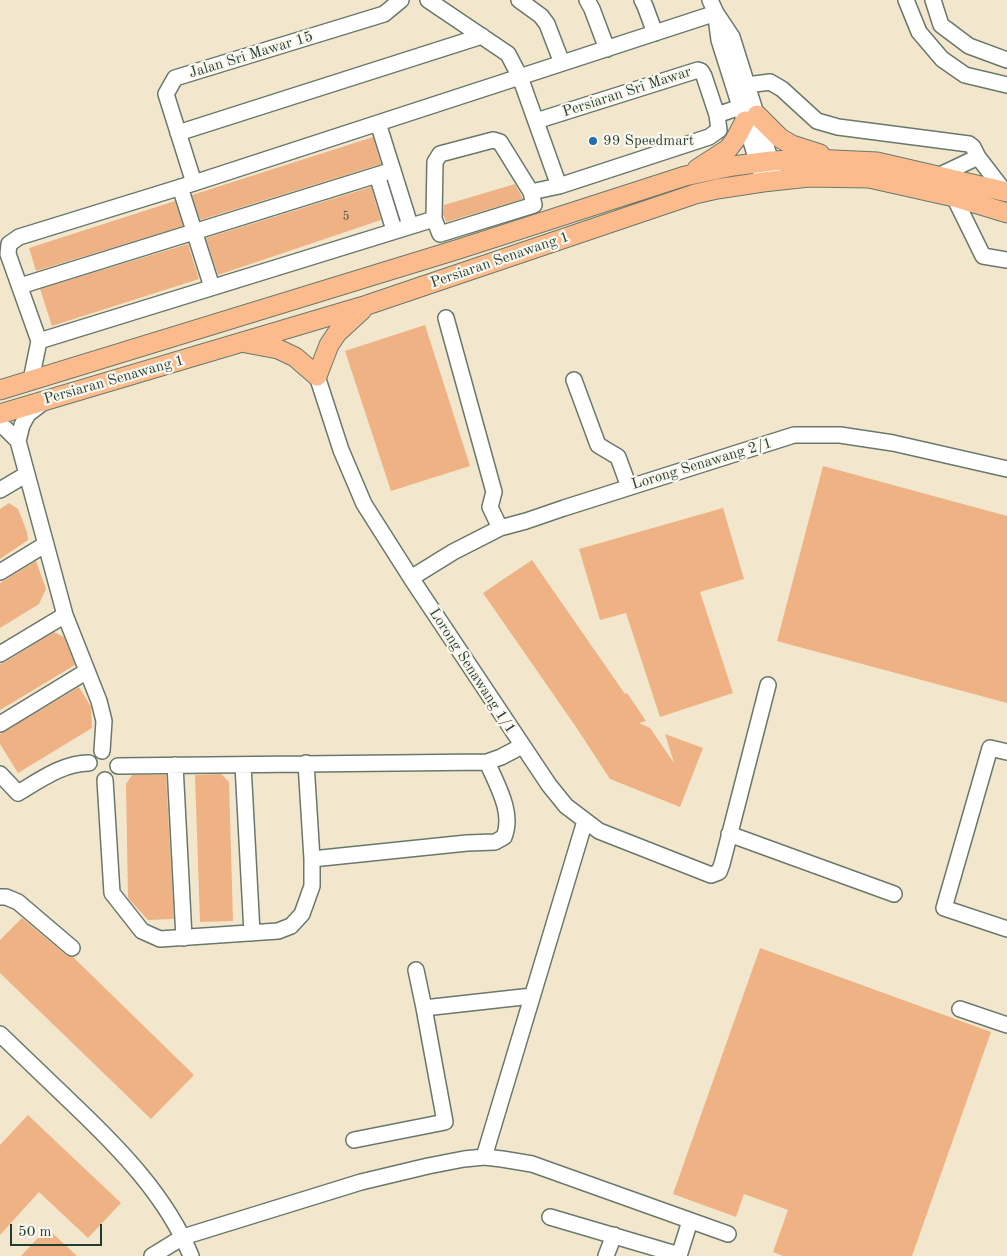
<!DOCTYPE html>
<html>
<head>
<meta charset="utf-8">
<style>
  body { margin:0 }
  #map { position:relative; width:1007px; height:1256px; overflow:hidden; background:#f2e7cd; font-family:"Old Standard TT",serif }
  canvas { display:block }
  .scale { position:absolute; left:10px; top:1224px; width:92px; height:22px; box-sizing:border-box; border:2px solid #1f3d34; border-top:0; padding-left:6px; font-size:15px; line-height:18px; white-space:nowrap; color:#1f3d34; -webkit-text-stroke:4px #fbf7ec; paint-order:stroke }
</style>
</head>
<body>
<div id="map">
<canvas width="1007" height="1256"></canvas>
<div class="scale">50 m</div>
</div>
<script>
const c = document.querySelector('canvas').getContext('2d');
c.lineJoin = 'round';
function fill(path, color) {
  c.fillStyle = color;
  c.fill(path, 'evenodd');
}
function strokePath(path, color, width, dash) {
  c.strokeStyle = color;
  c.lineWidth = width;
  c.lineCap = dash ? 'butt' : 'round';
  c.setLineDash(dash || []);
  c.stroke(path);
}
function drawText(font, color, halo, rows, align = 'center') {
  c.font = font + ' "Old Standard TT",serif';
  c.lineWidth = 4.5;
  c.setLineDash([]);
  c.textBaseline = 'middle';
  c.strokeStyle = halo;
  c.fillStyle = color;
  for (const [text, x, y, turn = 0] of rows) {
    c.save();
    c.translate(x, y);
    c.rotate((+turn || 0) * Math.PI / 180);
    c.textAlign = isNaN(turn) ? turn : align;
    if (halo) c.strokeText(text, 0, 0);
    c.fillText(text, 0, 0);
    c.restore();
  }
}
fill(new Path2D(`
  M373,137L381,164L200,220L192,195Z
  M515,184L523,199L446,222L443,214L444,205Z
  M371,187L381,220L218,275L206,238Z
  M175,201L183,226L36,271L29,248Z
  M188,244L199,279L52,326L40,289Z
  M425,325L470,466L391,491L345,351Z
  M823,466L1007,516V703L777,641Z
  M9,503L18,509L27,532L28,540L0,559V509Z
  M723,508L744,579L700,592L733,693L660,717L626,613L600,620L579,549Z
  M532,560L625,694L627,693L646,721L639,723L650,728L674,763L665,734L703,748L680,807L610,779L576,727L483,593Z
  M36,561L46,589L39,604L0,628V583Z
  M54,632L64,637L75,665L0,710V664L5,662Z
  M79,687L91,707L92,728L18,773L0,744V734Z
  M221,774L229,782L233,921L200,922L195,775Z
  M132,775H166L174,919L148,920L128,898L126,784Z
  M22,918L66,955L73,957L194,1075L151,1119L0,973V940Z
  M760,948L991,1032L912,1256H783L773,1252L788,1210L744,1194L736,1217L673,1194Z
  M28,1115L121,1203L88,1238L39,1192L0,1235V1145Z
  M47,1228L77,1256H21Z`), '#eeb284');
const minor = new Path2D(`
  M428,0L508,54L520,77L559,186
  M519,0L541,16L547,24L562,63
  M587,0L592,9L607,49
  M642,0L645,6L655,33
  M710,0L716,13L732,37L774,171
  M906,0L919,32L942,59L965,75L1007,85
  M933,0L941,25L969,46L1007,60
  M716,17L719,40L761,173
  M747,85L770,82L782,89L817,121L838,127L969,144L973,147L978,157L1004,191
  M536,121L698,70L701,71L704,76L717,115
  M378,123L410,225
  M178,133L482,36
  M377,175L394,230
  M938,176L978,157
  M194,183L166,94L175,78L384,14L401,0
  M180,187L212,287
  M954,197L983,256L1007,260
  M434,219L435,162L440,154L493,140L500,142L531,192
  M20,286L393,170
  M446,318L494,492L490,507L500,528
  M39,341L434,219L440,234L534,205L531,192L559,186L709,137L719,130L717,115L740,107
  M317,376L341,450L364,504L411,578L549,785L566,806L599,831L711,875L719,872L722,864L768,685
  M31,380L39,341L8,254L9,244L19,237L194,183L716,13
  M574,380L598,445L618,457L629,487
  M0,426L5,428L18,441L65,615L99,701L104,721L102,751
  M18,441L22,425L28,414L41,404
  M0,490L27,474
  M0,572L46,544
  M411,578L453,552L500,528L526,521L564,508L794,435H840L893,443L1007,469
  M0,654L65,615
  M0,724L87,671
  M1007,752L990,748L944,908L1007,929
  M175,765L184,938
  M243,765L252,933
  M118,766C241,765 364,763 487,762L501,757L522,746
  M0,774L18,793C40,780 63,763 89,763
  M105,780L112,893L142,931L160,939L278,931L291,926L302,914L312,886V859L306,763
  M729,834L894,894
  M312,859L467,843L495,842L504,837C514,813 497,785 487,762
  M0,897H6L18,902L72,948
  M416,970L424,1008
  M960,1009L1007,1025
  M0,1034C25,1058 50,1082 75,1106C120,1149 167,1197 191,1256
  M354,1140L445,1122L424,1008L532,996
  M484,1157L585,821
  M550,1217L679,1255
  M152,1256L183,1237L361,1182L428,1166L464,1159L484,1157L502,1159L532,1164L728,1234
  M606,1256L614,1235
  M679,1256L690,1221`);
const major = new Path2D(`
  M757,115L780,138L792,145L820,154
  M697,169L728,149L735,140L745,121
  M246,343L278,349L295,357L317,376L329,345L337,333L362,310
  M0,390L459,249L685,176L733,166L771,161L814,159L877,162L1007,192
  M0,414L367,305L695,194L717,189L763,182L809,177L869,178L954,197L1007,213`);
strokePath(minor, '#69786a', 18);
strokePath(major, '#69786a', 21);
strokePath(minor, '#fff', 15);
strokePath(major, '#fbbb8d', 19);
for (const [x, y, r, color] of [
  [593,141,5,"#1f6fb2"]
]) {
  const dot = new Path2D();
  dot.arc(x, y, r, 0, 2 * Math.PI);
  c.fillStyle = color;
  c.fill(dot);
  strokePath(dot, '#fbf7ec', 2);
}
drawText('12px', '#535a48', null, [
  ["5",346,217]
]);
drawText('15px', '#1f3d34', '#fbf7ec', [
  ["Jalan Sri Mawar 15",251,55,-17],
  ["Persiaran Sri Mawar",627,92,-18],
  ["Persiaran Senawang 1",500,260,-19],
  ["Persiaran Senawang 1",114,380,-16],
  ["Lorong Senawang 2/1",702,464,-17],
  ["Lorong Senawang 1/1",472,671,57]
]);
drawText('15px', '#1f3d34', '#fbf7ec', [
  ["99 Speedmart",603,141]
], 'left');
</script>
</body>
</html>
